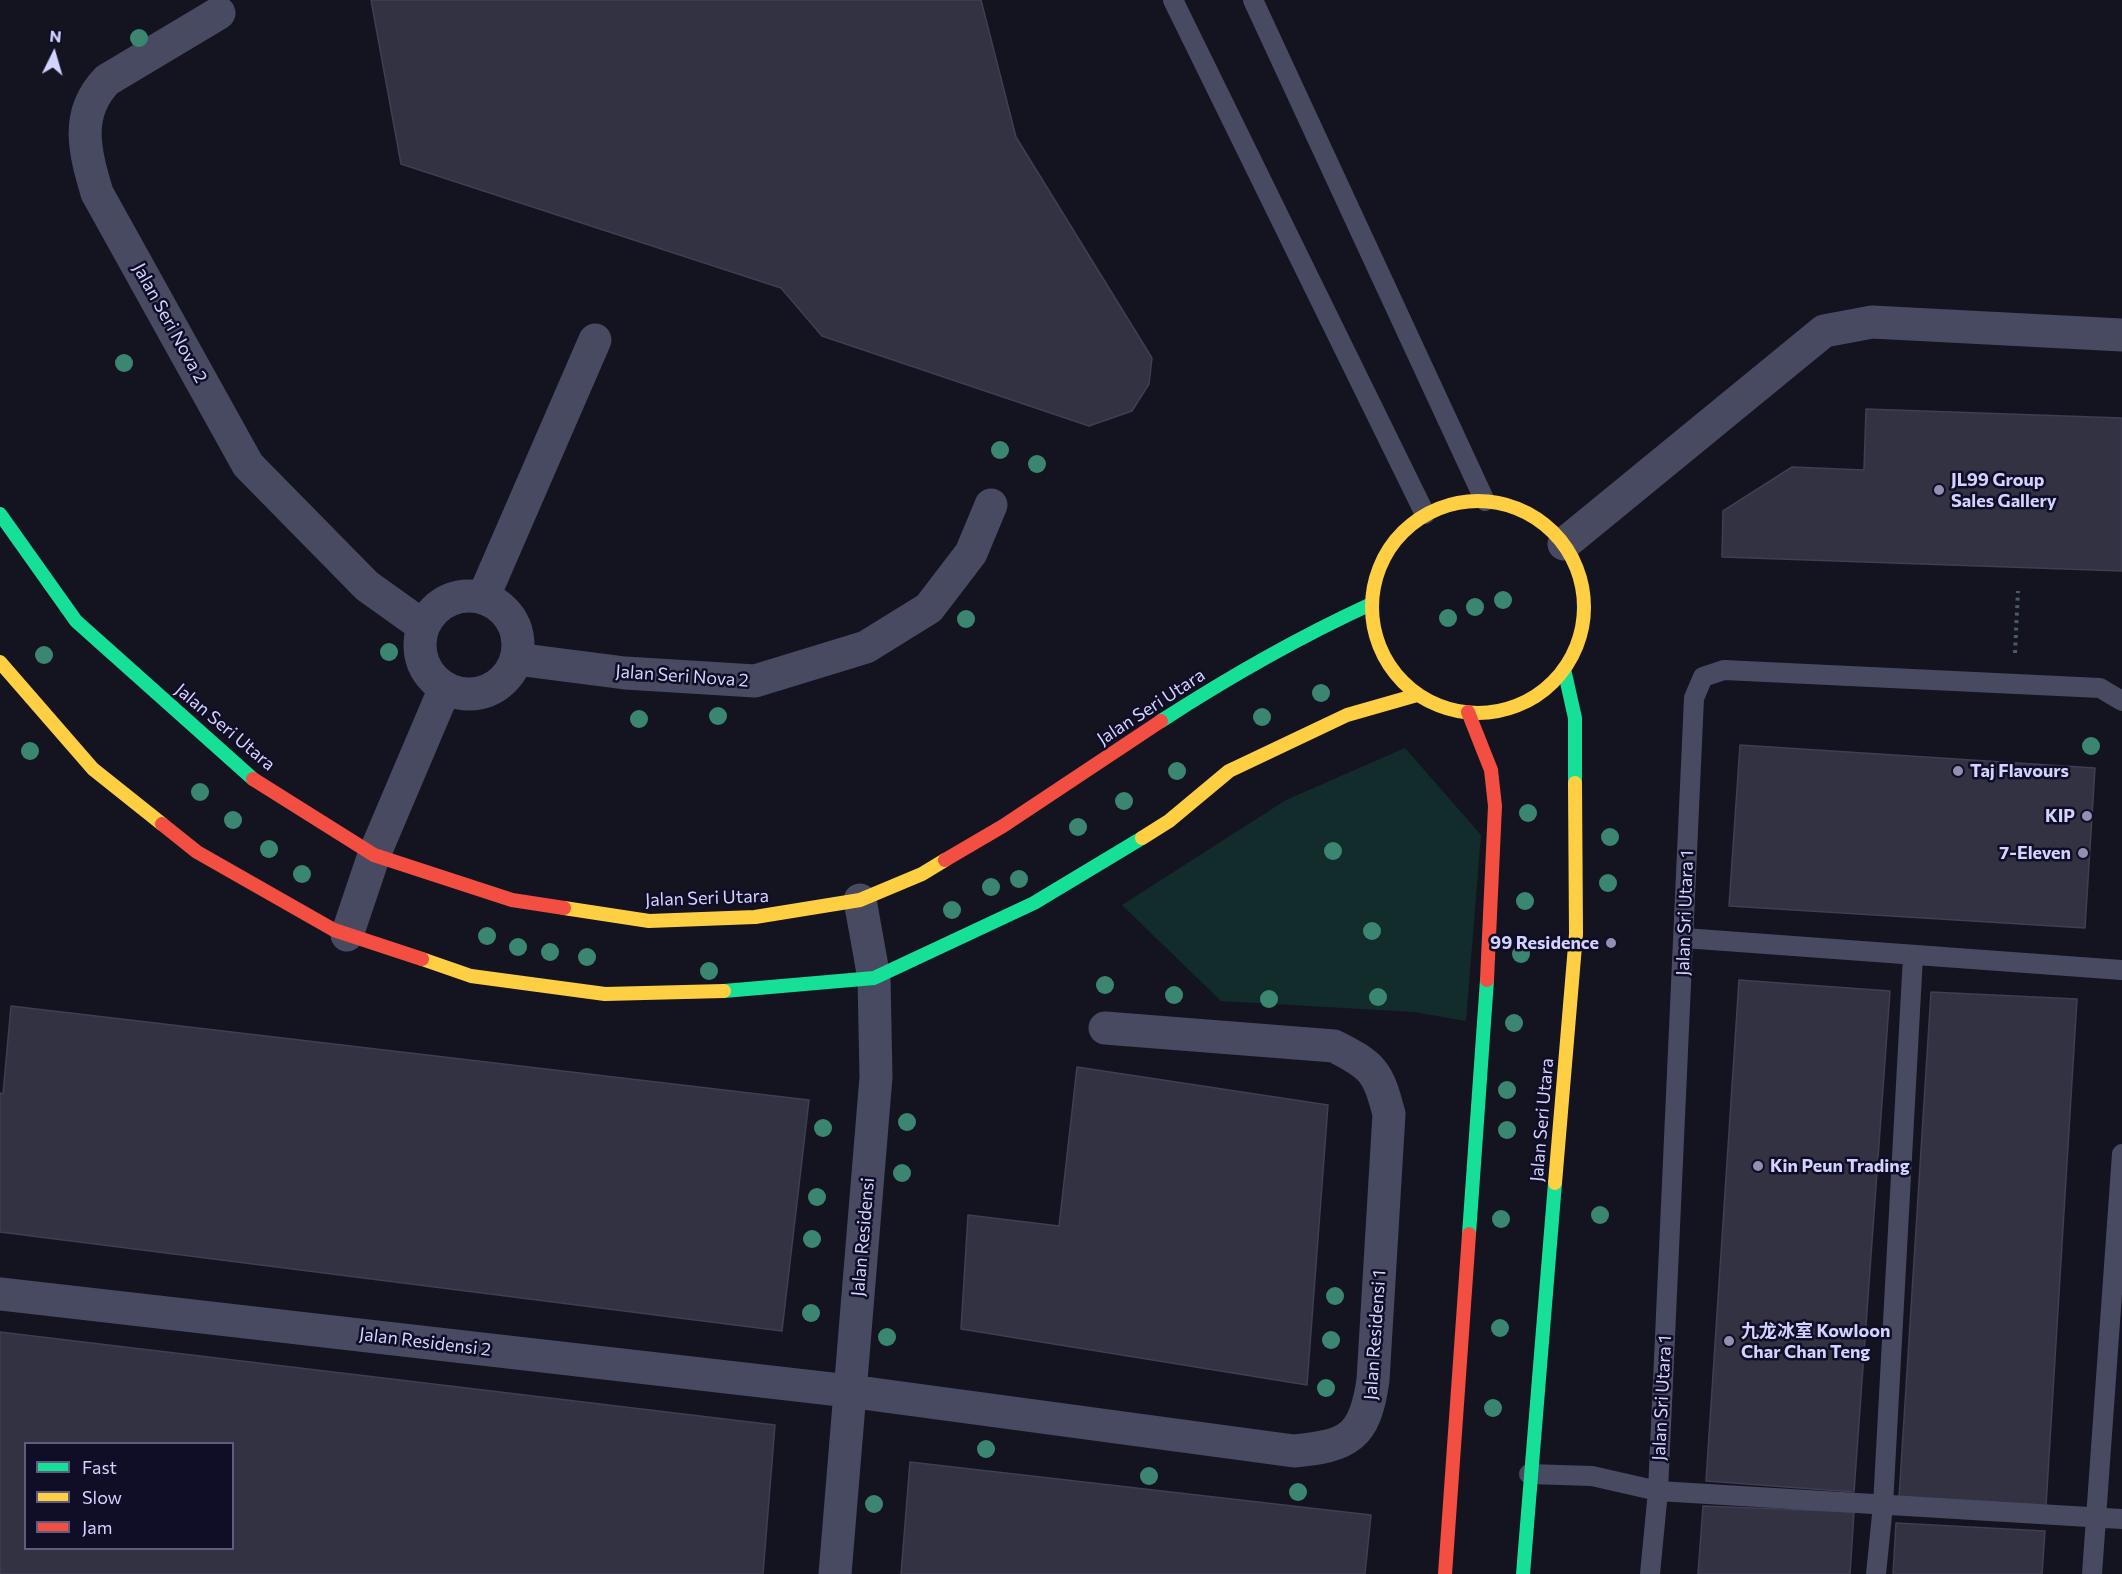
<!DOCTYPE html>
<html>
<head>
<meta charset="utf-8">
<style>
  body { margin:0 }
  #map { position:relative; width:2122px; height:1574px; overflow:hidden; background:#141420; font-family:Commissioner,sans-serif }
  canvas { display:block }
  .legend { position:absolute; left:24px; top:1442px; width:210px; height:108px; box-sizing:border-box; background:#100e26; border:2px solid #5e5d7d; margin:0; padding:8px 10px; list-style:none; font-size:18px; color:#d3d3ff }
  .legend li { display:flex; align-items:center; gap:12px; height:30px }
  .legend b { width:30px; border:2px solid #5e5d7d }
  .north { position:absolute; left:24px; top:24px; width:60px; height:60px; -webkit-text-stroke:4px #100e26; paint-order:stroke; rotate:5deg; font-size:16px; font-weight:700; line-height:24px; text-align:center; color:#d3d3ff }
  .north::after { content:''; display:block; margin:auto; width:21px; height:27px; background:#d3d3ff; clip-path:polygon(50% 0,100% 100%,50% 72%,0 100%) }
</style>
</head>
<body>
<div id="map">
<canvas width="2122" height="1574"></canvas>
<ul class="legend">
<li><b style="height:8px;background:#16e098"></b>Fast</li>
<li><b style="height:8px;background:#ffcf43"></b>Slow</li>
<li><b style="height:8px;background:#f24e42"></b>Jam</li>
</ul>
<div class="north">N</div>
</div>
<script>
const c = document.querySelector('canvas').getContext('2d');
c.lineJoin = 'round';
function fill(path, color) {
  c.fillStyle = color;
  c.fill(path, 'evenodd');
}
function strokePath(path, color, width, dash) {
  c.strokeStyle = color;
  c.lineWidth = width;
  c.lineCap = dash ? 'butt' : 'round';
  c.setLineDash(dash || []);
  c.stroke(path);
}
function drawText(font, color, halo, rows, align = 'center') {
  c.font = font + ' Commissioner,"Noto Sans SC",sans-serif';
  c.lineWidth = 5;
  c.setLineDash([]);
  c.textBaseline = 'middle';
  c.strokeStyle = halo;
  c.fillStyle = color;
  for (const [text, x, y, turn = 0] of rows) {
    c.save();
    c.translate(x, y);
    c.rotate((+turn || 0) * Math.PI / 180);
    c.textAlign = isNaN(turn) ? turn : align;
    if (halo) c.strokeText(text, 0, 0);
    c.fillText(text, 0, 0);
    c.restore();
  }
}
fill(new Path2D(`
  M1405,748L1481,835L1466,1021L1414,1012L1221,1001L1122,905L1286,800Z`), '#112c2a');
const building = new Path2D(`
  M371,0H981L1016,137L1152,358L1149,384L1132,411L1089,426L822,336L781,288L401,164Z
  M1866,409L2122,418V571L1722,557L1723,511L1792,467L1864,470Z
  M1740,745L2095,768L2085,928L1729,906Z
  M1739,980L1890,991L1854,1492L1706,1481Z
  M1931,992L2077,999L2046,1506L1899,1498Z
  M11,1006L809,1100L782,1331L0,1232V1093L3,1094Z
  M1077,1067L1328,1105L1307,1385L961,1329L968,1215L1059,1226Z
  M0,1332L775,1425L763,1574H0ZM26,1444H232V1548H26Z
  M910,1462L1371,1515L1365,1574H901Z
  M1703,1506L1854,1512L1850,1574H1698Z
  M1896,1523L2045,1531L2042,1574H1893Z`);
fill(building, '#323242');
strokePath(building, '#3f3e54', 1.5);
strokePath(new Path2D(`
  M2015,653L2018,591`), '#495b67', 4, [3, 4.5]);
strokePath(new Path2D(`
  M1173,0L1425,514
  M1253,0L1485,501
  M1684,938L2122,970
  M1529,1474L1592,1476L1658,1491L2122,1519
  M1650,1574L1658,1491L1694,698L1703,677L1724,670L2100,688L2122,701
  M1876,1574L1883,1505L1913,956
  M2092,1574L2122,1154`), '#484a61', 20);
strokePath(new Path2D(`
  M219,13L107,80C74,114 85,152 97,193L248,465L367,586L423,626
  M1564,544L1824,331L1872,322L2122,335
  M420 645a49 49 0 1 1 98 0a49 49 0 1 1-98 0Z
  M483,598L595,340
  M516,659L625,673L755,681L866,647L929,608L971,553L991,505
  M347,935L374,855L445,688
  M0,1294L849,1391L1294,1451C1349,1446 1365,1437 1373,1380L1389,1114C1378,1072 1374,1066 1334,1046L1105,1028
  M835,1574L876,1077L874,978L860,900`), '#484a61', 33);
strokePath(new Path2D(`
  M0,514L76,621L253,779
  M1564,669L1575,718V783
  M1161,721C1229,677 1297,638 1371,604
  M724,991L874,978L1034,903L1142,838
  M1469,1234L1487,980
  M1523,1574L1555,1183`), '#16e098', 14);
strokePath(new Path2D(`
  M1372 607a106 106 0 1 1 212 0a106 106 0 1 1-212 0Z
  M0,662L93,769L162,824
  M1142,838L1169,821L1229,771L1347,715L1417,695
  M564,908L649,921L755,917L860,900L922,874L945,860
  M422,959L471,976L605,994L724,991
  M1555,1183L1576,934L1575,783`), '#ffcf43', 14);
strokePath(new Path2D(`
  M1468,712L1491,770L1495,806L1487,980
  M253,779L374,855L512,900L564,908
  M162,824L197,852L334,930L422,959
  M945,860L1003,826L1161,721
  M1445,1574L1469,1234`), '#f24e42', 14);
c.fillStyle = '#3b8671';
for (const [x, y] of [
  [139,38],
  [124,363],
  [1000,450],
  [1037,464],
  [1503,600],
  [1475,607],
  [1448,618],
  [966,619],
  [389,652],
  [44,655],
  [1321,693],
  [718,716],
  [1262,717],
  [639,719],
  [2091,746],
  [30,751],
  [1177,771],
  [200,792],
  [1124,801],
  [1528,813],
  [233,820],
  [1078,827],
  [1610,837],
  [269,849],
  [1333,851],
  [302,874],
  [1019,879],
  [1608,883],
  [991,887],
  [1525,901],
  [952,910],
  [1372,931],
  [487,936],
  [518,947],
  [550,952],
  [1521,954],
  [587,957],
  [709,971],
  [1105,985],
  [1174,995],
  [1378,997],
  [1269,999],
  [1514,1023],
  [1507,1090],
  [907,1122],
  [823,1128],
  [1507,1130],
  [902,1173],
  [817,1197],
  [1600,1215],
  [1501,1219],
  [812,1239],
  [1335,1296],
  [811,1313],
  [1500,1328],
  [887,1337],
  [1331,1340],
  [1326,1388],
  [1493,1408],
  [986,1449],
  [1149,1476],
  [1298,1492],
  [874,1504]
]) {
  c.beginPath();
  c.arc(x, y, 9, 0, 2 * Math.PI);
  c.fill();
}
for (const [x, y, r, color] of [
  [1939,490,6,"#9090b1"],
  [1958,771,6,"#9090b1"],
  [2087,816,6,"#9090b1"],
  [2083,853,6,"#9090b1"],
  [1611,943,6,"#9090b1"],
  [1758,1166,6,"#9090b1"],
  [1729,1341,6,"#9090b1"]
]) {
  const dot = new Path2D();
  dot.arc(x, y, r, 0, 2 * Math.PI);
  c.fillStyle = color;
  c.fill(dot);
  strokePath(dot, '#100e26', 2);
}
drawText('18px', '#d3d3ff', '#100e26', [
  ["Jalan Seri Nova 2",170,323,61],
  ["Jalan Seri Nova 2",682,676,4],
  ["Jalan Seri Utara",1151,707,-33],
  ["Jalan Seri Utara",225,727,40],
  ["Jalan Seri Utara",707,898,-2],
  ["Jalan Sri Utara 1",1685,913,-88],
  ["Jalan Seri Utara",1542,1120,-85],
  ["Jalan Residensi",863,1237,-85],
  ["Jalan Residensi 1",1375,1335,-86],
  ["Jalan Residensi 2",425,1342,7],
  ["Jalan Sri Utara 1",1662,1398,-87]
]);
drawText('bold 18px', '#d3d3ff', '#100e26', [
  ["JL99 Group",1951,480],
  ["Sales Gallery",1951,501],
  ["Taj Flavours",1970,771],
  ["KIP",2075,816,"right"],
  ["7-Eleven",2071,853,"right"],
  ["99 Residence",1599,943,"right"],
  ["Kin Peun Trading",1770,1166],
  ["九龙冰室 Kowloon",1741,1331],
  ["Char Chan Teng",1741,1352]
], 'left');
</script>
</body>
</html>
